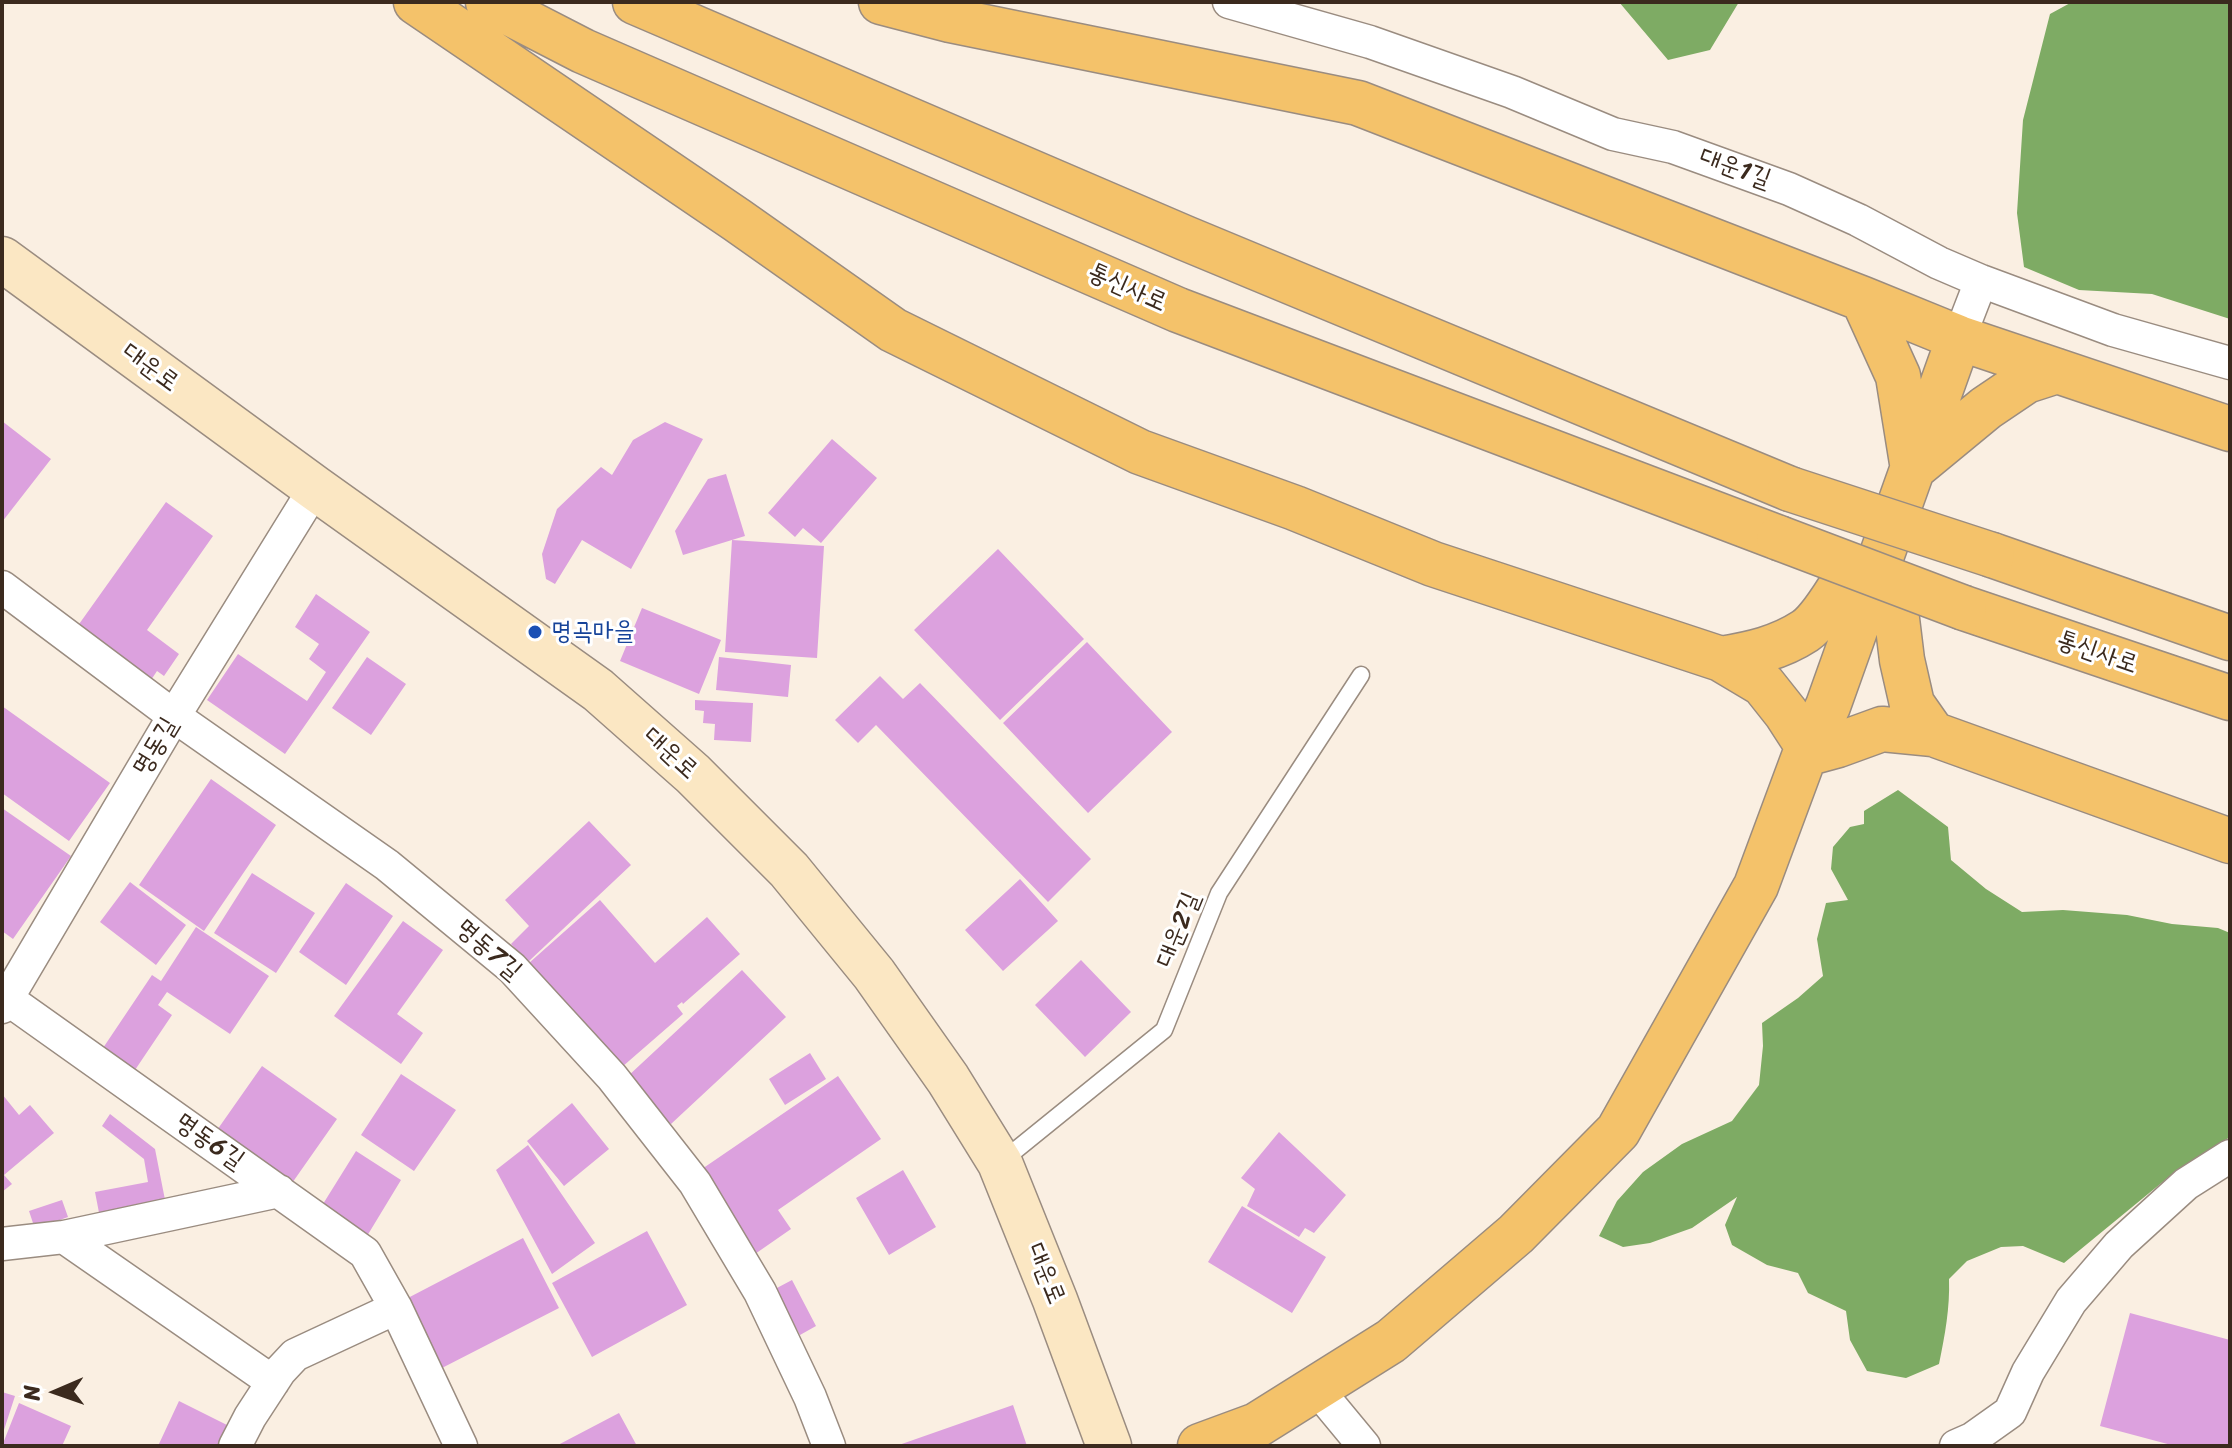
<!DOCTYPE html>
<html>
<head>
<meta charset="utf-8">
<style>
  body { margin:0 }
  #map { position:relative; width:2232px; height:1448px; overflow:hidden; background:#faefe2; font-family:Sriracha,sans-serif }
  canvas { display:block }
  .frame { position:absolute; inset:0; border:4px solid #3b2a1e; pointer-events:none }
  .north { position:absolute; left:16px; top:1352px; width:80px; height:80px; -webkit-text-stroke:6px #fff; paint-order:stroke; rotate:268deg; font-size:22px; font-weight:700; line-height:32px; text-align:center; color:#3b2a1e }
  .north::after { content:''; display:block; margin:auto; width:28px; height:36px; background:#3b2a1e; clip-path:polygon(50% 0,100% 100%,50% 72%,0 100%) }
</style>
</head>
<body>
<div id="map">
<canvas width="2232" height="1448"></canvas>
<div class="frame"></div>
<div class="north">N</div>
</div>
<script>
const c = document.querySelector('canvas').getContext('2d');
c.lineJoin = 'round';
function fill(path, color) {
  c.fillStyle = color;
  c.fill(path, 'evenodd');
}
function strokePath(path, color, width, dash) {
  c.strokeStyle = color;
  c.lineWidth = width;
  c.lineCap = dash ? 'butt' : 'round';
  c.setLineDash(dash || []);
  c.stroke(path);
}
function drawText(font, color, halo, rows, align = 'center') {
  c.font = font + ' Sriracha,"Poor Story",sans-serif';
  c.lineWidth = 6;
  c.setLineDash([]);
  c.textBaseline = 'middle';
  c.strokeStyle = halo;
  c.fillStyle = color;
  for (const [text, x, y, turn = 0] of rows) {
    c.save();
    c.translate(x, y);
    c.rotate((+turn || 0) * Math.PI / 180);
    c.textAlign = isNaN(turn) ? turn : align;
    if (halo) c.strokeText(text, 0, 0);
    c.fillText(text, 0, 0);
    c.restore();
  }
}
fill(new Path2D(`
  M1619,2H1739L1710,50L1668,60Z
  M2072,2H2230V319L2152,294L2079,290L2024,267L2017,213L2023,120L2050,14Z
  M1898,790L1948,827L1951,860L1986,889L2022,912L2063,910L2127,915L2172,924L2218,928L2230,933V1137L2176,1171L2064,1263L2023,1246L2001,1247L1967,1261L1949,1279C1950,1308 1945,1335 1939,1364L1906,1378L1867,1371L1850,1340L1846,1311L1808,1293L1798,1273L1767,1265L1732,1245L1725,1225L1737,1197L1692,1228L1650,1243L1623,1247L1599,1236L1617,1201L1643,1172L1682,1144L1732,1121L1759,1085L1763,1046L1762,1023L1798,998L1823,976L1817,939L1826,903L1848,900L1831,869L1833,847L1850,827L1864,824V811Z`), '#7eab64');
fill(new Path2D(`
  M2,421L51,459L2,522Z
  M665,422L703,439L631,569L582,540L555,584L546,579L542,554L557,509L601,467L612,475L633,440Z
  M832,439L877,478L821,543L803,528L795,537L768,513Z
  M726,474L745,536L683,555L675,531L708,479Z
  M166,502L213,536L147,630L179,654L164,676L157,671L151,680L72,634Z
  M732,540L824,546L817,658L725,652Z
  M998,549L1084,639L1000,720L914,630Z
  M316,594L370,632L285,754L207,700L238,654L307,701L326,672L309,659L319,644L295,627Z
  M642,608L721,640L699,694L620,661Z
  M1087,642L1172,732L1088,813L1003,723Z
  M367,657L406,684L371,735L332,708Z
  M719,657L791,665L788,697L716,690Z
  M880,676L903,699L920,683L1091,859L1048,902L876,725L858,743L835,720Z
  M695,700L753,703L751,742L714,740L715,724L703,723L704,711L695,710Z
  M2,706L110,783L69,841L2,793Z
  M211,779L276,825L204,931L139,885Z
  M2,808L71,856L13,939L2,931Z
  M589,821L631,865L528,962L511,944L529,926L505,900Z
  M252,873L315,913L276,973L214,933Z
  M1020,879L1058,921L1003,971L965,930Z
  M130,882L186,925L156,965L100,922Z
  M346,883L393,916L346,985L299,952Z
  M600,900L655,963L707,917L740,954L683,1004L682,1002L677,1006L683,1014L622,1067L529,963Z
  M403,921L443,950L397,1014L423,1033L401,1064L334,1016Z
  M196,927L269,976L230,1034L167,992L158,1005L172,1015L135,1070L103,1048L152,975L161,981Z
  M1081,960L1131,1012L1085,1057L1035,1005Z
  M742,970L786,1017L671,1124L627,1077Z
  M810,1053L826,1079L785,1105L769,1079Z
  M262,1066L337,1119L290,1186L215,1133Z
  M401,1074L456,1110L414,1171L361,1135Z
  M838,1076L881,1139L778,1210L791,1229L755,1254L699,1171Z
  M2,1094L19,1115L30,1105L54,1133L4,1175L12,1184L2,1192Z
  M572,1103L609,1149L564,1186L527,1141Z
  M110,1114L155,1149L167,1210L101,1223L95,1192L148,1182L144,1159L102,1126Z
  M1279,1132L1346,1195L1314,1233L1305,1228L1299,1237L1247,1206L1255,1189L1241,1178Z
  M528,1145L595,1243L552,1274L496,1170Z
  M356,1151L401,1180L364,1241L318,1212Z
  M903,1170L936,1227L889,1255L856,1198Z
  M62,1200L68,1217L35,1229L29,1211Z
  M1242,1206L1326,1257L1292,1313L1208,1262Z
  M647,1231L687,1305L592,1357L552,1283Z
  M523,1238L559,1308L440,1369L404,1300Z
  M792,1280L816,1326L800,1335L775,1289Z
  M2130,1313L2230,1340V1446H2175L2100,1426Z
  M2,1392L15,1396L3,1433H2Z
  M179,1401L227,1425L217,1446H158Z
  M19,1403L71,1426L62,1446H2Z
  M1013,1405L1027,1446H896Z
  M619,1413L637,1446H556Z`), '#dca1de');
const lane = new Path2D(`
  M1001,1162L1164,1030L1219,893L1361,675`);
const street = new Path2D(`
  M1229,2L1370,42L1512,92L1613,134L1673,147L1789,189L1858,220L1939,263L1981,281L2113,330L2230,363
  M1959,338L1981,281
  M2,587L174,716L387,865L512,968L612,1077L695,1183L760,1292L810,1397L829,1446
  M2,995L365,1253L396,1308L461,1446
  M2,1007L174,716L315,488
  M64,1237L279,1191
  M2,1244L64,1237L273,1382
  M1316,1388L1364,1446
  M235,1446L250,1417L280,1371L295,1355L396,1308
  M1956,1446L1972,1439L2010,1412L2028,1372L2071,1301L2119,1245L2186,1184L2230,1156`);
const secondary = new Path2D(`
  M2,259L315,488L598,690L693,774L789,870L874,974L948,1079L1000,1163L1055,1300L1109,1446`);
const highway = new Path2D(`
  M416,2L737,220L893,330L1140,452L1295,508L1433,564L1721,659L1763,684L1786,713L1808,747
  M488,2L583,51L1178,310L1779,538
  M635,2L1185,238L1790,489
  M881,2L950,20L1358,103L1863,299L1959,338L2230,429
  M1863,299L1898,376L1912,463
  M1912,469L1986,408L2026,381L2057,371
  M1992,555L2230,638
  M1875,575L1896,611L1902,660L1912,704L1933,734
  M1964,608L2230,698
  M1721,659C1751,654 1779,648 1805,631C1820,621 1837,592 1847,576L1877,568
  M1805,754L1838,745L1882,729L1933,734L2230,841
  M1200,1446L1257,1425L1391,1341L1516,1234L1618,1131L1756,886L1805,754L1828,706L1959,338`);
strokePath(lane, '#9a8c80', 19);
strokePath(street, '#9a8c80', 35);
strokePath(secondary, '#9a8c80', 47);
strokePath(highway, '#9a8c80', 47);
strokePath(lane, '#fff', 16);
strokePath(street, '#fff', 32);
strokePath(secondary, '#fbe7c3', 44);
strokePath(highway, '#f4c26a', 44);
const highwayBridge = new Path2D(`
  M1790,489L1992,555
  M1779,538L1964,608`);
strokePath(highwayBridge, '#9a8c80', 47, []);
strokePath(highwayBridge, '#f4c26a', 44);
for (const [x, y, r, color] of [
  [535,632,8,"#1a4fb4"]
]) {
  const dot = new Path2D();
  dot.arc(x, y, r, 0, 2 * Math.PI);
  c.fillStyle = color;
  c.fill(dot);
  strokePath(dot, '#fff', 3);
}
drawText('26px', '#3b2a1e', '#fff', [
  ["대운1길",1735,169,20],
  ["통신사로",1127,288,24],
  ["대운로",150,368,36],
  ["통신사로",2097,653,19],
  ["명동길",156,747,-59],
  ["대운로",670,754,42],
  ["대운2길",1179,930,-68],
  ["명동7길",488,950,41],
  ["명동6길",209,1142,35],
  ["대운로",1045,1274,68]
]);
drawText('26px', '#164399', '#fff', [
  ["명곡마을",551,632]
], 'left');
</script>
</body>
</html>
